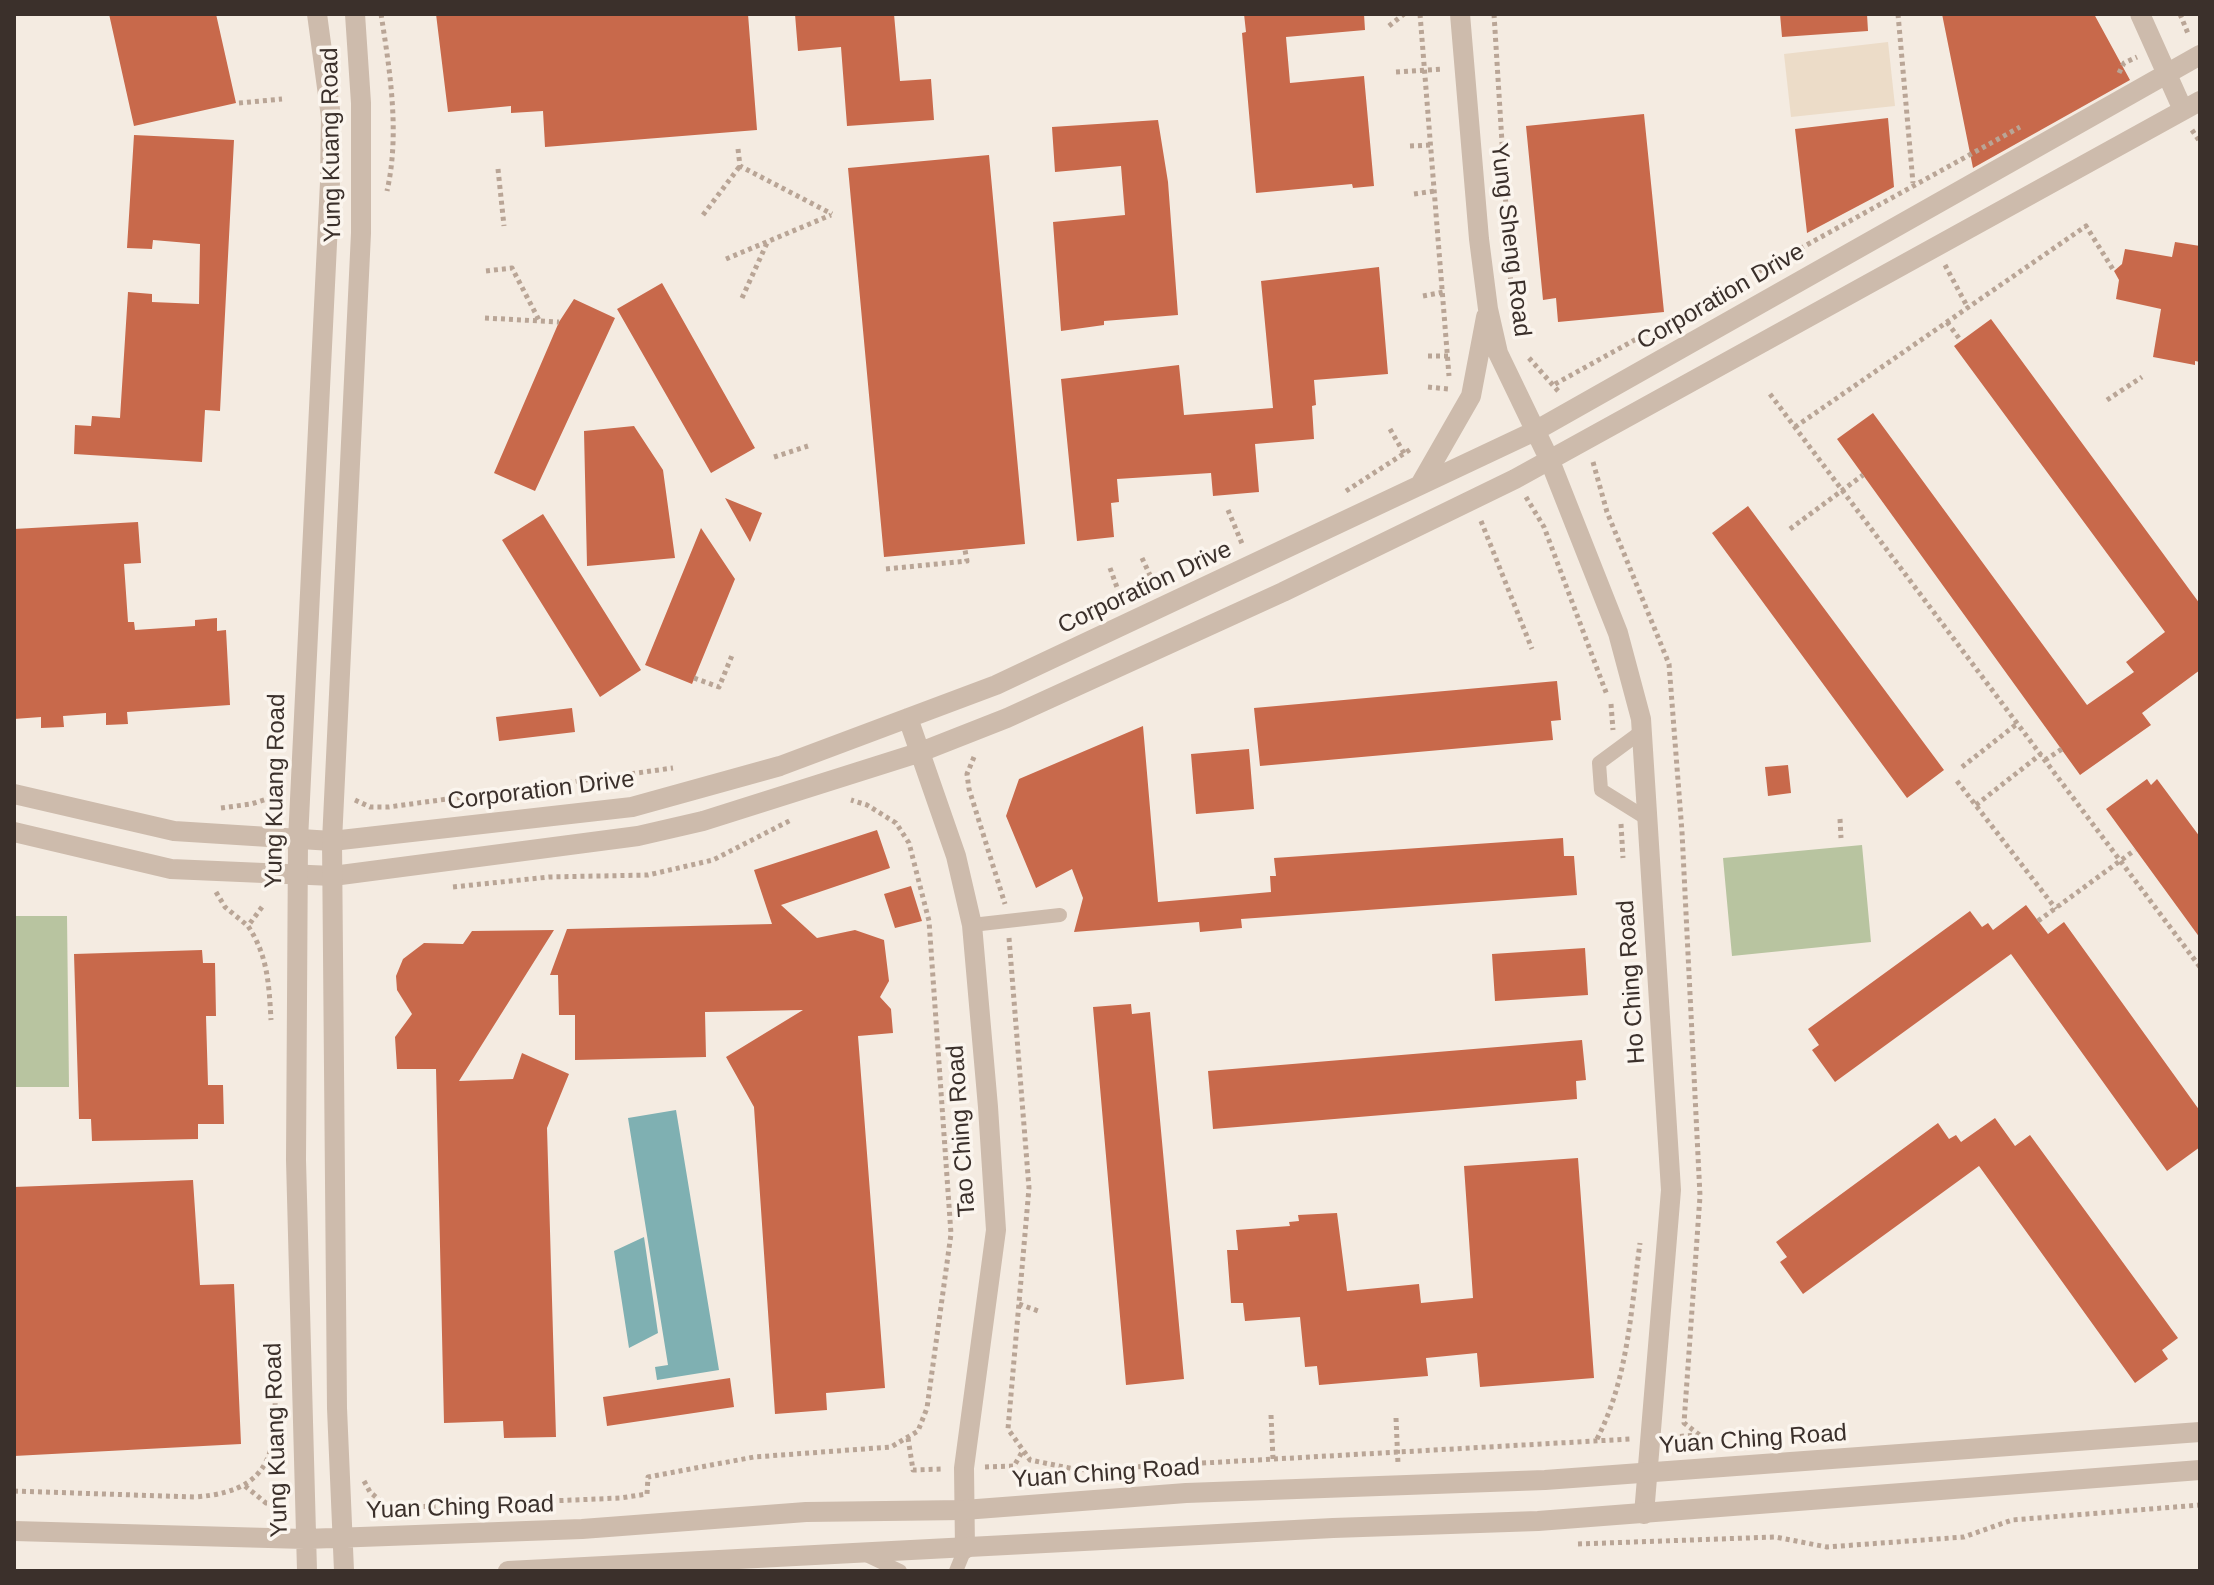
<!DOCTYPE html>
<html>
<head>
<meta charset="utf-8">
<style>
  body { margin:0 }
  #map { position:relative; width:2214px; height:1585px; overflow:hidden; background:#f4ebe1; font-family:Helvetica,sans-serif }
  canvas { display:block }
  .frame { position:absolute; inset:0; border:16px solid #3b302b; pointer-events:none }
</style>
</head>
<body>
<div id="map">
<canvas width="2214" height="1585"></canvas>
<div class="frame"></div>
</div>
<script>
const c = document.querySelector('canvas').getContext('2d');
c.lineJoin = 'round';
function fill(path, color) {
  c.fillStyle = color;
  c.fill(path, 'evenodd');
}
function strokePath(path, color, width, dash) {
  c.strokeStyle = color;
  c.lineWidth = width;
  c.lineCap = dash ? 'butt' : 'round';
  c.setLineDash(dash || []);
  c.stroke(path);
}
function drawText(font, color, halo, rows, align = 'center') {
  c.font = font + ' Helvetica,sans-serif';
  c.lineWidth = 7;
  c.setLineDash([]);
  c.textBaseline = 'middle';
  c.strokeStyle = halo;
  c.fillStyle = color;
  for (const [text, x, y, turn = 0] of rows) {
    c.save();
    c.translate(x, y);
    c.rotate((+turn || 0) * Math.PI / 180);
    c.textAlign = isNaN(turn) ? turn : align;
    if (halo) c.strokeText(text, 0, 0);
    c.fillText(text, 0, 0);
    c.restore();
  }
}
fill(new Path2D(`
  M1862,845L1871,942L1732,956L1723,858Z
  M14,916H67L69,1087H14Z`), '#b8c4a0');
fill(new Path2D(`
  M1888,42L1895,106L1791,117L1784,54Z`), '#ecdcc8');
fill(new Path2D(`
  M676,1110L719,1370L657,1380L655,1367L668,1365L628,1118Z
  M644,1237L658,1333L629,1348L614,1251Z`), '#7fb0b2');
fill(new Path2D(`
  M109,14H216L236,103L134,126Z
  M436,14H748L757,130L545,147L543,111L511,113V106L448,112Z
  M795,14H894L900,81L931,79L934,120L847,126L841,47L798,51Z
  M1244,14H1364L1365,30L1286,37L1290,83L1364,76L1374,186L1353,188L1352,184L1256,193L1242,33L1246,32Z
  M1780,14H1867L1868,31L1782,37Z
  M1942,14H2094L2130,80L1973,168Z
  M1644,114L1664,312L1558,322L1556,298L1543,300L1526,126Z
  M1888,118L1894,187L1807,233L1795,129Z
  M1158,120L1168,182L1178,315L1104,321V325L1061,331L1053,222L1125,215L1121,166L1055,172L1052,127Z
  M134,135L234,140L220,411L205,410L202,462L74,454L75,425L91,426L92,416L120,418L128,292L152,294V302L199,304L200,244L153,240L152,249L127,248Z
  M989,155L1025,544L884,557L848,168Z
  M2175,242L2200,246V362L2195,361V365L2153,357L2161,309L2116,299L2119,280L2114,271L2122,264L2125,249L2172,257Z
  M1379,267L1388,374L1314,380L1316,405L1312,406L1314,439L1255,444L1259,492L1213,496L1211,473L1117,479L1119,502L1111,503L1114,537L1077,541L1061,379L1179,365L1184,415L1273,408L1261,281Z
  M662,283L755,448L711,473L617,309Z
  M574,299L615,318L535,491L494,473L559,322Z
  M1991,319L2200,604V670L2142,713L2151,725L2080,775L1837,439L1873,413L2087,705L2134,672L2126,662L2165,632L1954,346Z
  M634,426L663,470L675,558L587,566L584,431Z
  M725,498L762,513L750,542Z
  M1748,506L1944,770L1907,798L1712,533Z
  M543,514L641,670L600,697L502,540Z
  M138,522L141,563L124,564L128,622H134L135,630L195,626V620L217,618V631L226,630L230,705L127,712L128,724L106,725V713L63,716L64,727L41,728V717L14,719V529Z
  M701,528L735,579L692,684L645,665Z
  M1557,681L1561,720L1551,721L1553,740L1260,766L1254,708Z
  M572,708L575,732L499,741L496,717Z
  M1143,726L1158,902L1271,892L1270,876H1276L1274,858L1563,838L1564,856H1574L1577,895L1241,919L1242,928L1200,932L1199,922L1074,932L1083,898L1072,869L1036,888L1006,816L1019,779Z
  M1249,749L1254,809L1196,814L1191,754Z
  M1788,765L1791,793L1768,796L1765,767Z
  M2147,779L2151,785L2157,779L2200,837V938L2106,809Z
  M877,830L890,868L781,905L817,938L855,930L884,940L889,981L880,997L891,1009L893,1033L858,1036L885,1388L826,1393L827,1410L775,1414L754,1107L726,1057L803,1010L705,1012L706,1057L575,1060V1015H559L558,975H550L567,929L772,924L754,870Z
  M911,886L922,921L895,928L884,894Z
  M2026,905L2048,934L2064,922L2200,1111V1147L2167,1171L2011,954L1835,1082L1812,1050L1819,1045L1808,1029L1970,911L1982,927L1988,923L1993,930Z
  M554,930L459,1081L513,1079L522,1053L569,1074L547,1128L556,1437L504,1438L503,1421L444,1423L436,1069H397L395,1037L412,1014L397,990L396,976L403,959L424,943L463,944L472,931Z
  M1585,948L1588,995L1495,1001L1492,954Z
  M202,950L203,963H215L216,1016H206L208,1085H223L224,1124H198V1139L92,1141L91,1119H79L74,954Z
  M1131,1004L1132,1014L1150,1012L1184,1379L1126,1385L1093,1007Z
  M1582,1040L1586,1080L1576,1081L1577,1099L1213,1129L1208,1071Z
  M1995,1118L2015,1146L2030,1135L2178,1338L2162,1350L2168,1359L2135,1383L1979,1166L1803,1294L1780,1262L1787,1257L1776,1242L1938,1123L1949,1139L1956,1135L1961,1142Z
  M1578,1158L1594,1378L1480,1387L1477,1353L1426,1358L1428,1376L1319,1385L1317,1366L1305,1367L1300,1317L1245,1321L1243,1303H1231L1227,1250H1238L1236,1230L1290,1226L1289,1222L1299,1221L1298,1215L1337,1213L1347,1291L1419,1284L1421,1303L1473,1298L1464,1166Z
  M193,1180L200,1285L234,1284L241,1444L14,1456V1187Z
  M730,1378L734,1407L607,1426L603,1397Z`), '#c8694b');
strokePath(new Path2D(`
  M381,14C390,71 400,134 387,191
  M1420,14L1449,376
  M1494,14L1511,287
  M1898,14L1913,183
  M2180,14L2189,36
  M1389,26L1404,14
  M1396,72L1443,69
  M2119,73L2124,63L2137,57
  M239,103L282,99
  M2192,130L2200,142
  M1410,146L1432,145
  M738,149L740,166L832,214
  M498,169L504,226
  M1414,194L1435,191
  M703,215L740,166
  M726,259L831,215
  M1945,265L1968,308
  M486,271L512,268L540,322
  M1423,296L1444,292
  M742,298L767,243
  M485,318L559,322
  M1947,322L1961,341
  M1428,356H1450
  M1529,358L1559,392
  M1555,384L2020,127
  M1428,387L1448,389
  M1770,394L2200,967
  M2107,400L2142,377
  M1795,427L2086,226L2114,271
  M1390,429L1405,455
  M774,457L808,446
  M1593,462L1607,512L1669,664L1682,832L1700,1196L1684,1423L1710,1443
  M1346,491L1411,449
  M1526,497L1544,527L1607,695
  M1228,510L1243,546
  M1481,521L1532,649
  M1790,529L1863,475
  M1142,558L1155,586
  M1110,568L1122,601
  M886,569L967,561L965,550
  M694,678L719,687L733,653
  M1611,704L1613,730
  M974,757L967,774L969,789L1005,904
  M2045,760L2062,749
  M1962,767L2018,723
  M1957,781L2056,909
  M355,800L370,807H389L673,768
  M1976,805L2041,754
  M221,808L251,804L277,796
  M1840,819L1841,838
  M1621,824L1623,858
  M453,887L549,877L648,875L713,860L791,820
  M216,892L225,907L248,926
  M262,907L248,926C268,956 269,985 271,1020
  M2038,921L2135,850
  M1009,938L1029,1188L1008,1429L1030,1460L1079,1470L1630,1439
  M1019,1304L1041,1312
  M1271,1415L1273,1459
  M1396,1418L1398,1464
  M1672,1437L1699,1435
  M908,1438L913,1470L944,1469
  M1597,1439C1628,1379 1631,1310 1640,1243
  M985,1467L1014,1466L1022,1452
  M364,1481L370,1492L389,1508L620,1498L647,1494L648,1477L754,1457L891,1447L918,1431L927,1408L951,1234L929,921L909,843L896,823L867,805L851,800
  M245,1486L266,1503H285
  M14,1491L194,1497C291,1491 273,1429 275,1354
  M1578,1544L1775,1537L1827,1547L1964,1537L2012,1520L2200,1505`), '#b9a596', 5, [4, 4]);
strokePath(new Path2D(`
  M1641,732L1599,763L1601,790L1646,818
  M972,925L1060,915
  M864,1554L900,1571
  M956,1571L965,1549`), '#cdbbac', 14);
strokePath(new Path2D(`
  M1460,14L1479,239L1488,309L1498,353L1550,461L1618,633L1641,719L1671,1190L1644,1514
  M2140,14L2183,110
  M1420,485L1471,396L1486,317
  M908,718L956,856L972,925L988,1107L996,1230L964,1468L965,1549
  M14,794L174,831L332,841L632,807L780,766L996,685L1535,431L2200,55
  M14,832L171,869L333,876L638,836L703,821L918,753L1007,718L1283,592L1515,479L2200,101`), '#cdbbac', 20);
strokePath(new Path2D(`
  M14,1531L305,1539L582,1529L806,1512L964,1510L1186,1493L1545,1480L2200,1432
  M307,1571L296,1160L298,840L330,182L331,117L317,14
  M344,1571L337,1408L332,841L361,233V103L355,14
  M508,1571L1333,1528L1538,1521L2200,1470`), '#cdbbac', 20);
drawText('24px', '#3b302b', '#fbf5ee', [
  ["Yung Kuang Road",332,145,-91],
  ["Yung Sheng Road",1510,240,83],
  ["Corporation Drive",1721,297,-30],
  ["Corporation Drive",1145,588,-25],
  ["Yung Kuang Road",276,791,-89],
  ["Corporation Drive",541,791,-7],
  ["Ho Ching Road",1632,982,-94],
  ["Tao Ching Road",962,1131,-94],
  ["Yung Kuang Road",277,1440,-92],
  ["Yuan Ching Road",1753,1440,-4],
  ["Yuan Ching Road",1106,1474,-4],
  ["Yuan Ching Road",460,1508,-2]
]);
</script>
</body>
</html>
